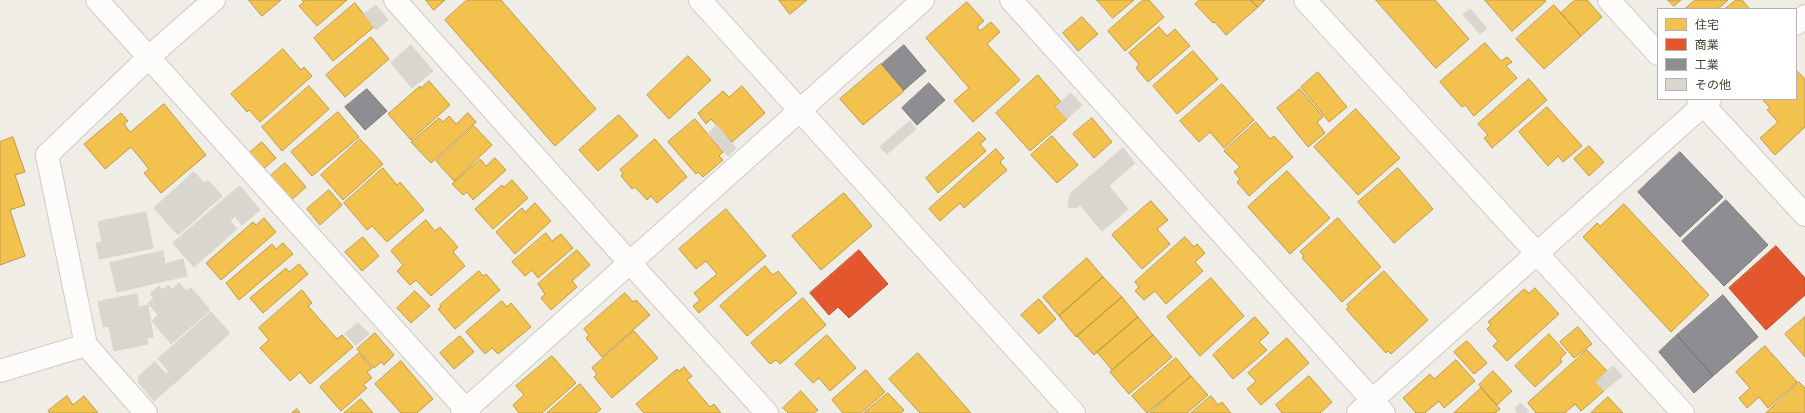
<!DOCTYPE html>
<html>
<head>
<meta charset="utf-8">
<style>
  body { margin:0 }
  #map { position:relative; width:1805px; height:413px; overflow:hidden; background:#efede6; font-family:"Titillium Web","Noto Sans JP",sans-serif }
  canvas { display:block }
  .legend { position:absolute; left:1657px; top:8px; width:140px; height:92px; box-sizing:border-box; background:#fff; border:1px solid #b5b3ad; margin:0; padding:5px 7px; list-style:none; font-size:12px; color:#454032 }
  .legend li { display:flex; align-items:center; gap:8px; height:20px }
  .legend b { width:20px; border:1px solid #b5b3ad }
</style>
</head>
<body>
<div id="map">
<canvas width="1805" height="413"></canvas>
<ul class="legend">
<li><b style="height:11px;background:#f2c14e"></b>住宅</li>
<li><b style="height:11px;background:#e4572e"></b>商業</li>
<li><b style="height:11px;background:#8d8d92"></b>工業</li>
<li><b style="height:11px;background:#d8d6cf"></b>その他</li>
</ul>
</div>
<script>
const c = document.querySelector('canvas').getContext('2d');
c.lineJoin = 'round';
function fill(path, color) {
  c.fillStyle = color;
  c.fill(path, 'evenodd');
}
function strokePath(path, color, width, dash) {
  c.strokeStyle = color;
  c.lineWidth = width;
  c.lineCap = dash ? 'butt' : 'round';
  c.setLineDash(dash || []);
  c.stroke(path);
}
const homes = new Path2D(`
  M249,0H281L262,16Z
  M302,0H347L317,26L299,6L304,2Z
  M426,0H445L434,10Z
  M467,0H501L596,109L555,146L445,20Z
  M779,0H807L790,14Z
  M1097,0H1134L1113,18Z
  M1143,0H1149L1164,17L1125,51L1108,31Z
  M1199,0H1251L1258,7L1226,35L1215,22L1213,23L1195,4Z
  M1251,0H1265L1258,7Z
  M1376,0H1435L1469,39L1436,68Z
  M1485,0H1545L1546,1L1512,31Z
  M1575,0H1587L1602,17L1581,36L1561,13Z
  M1668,0H1681L1674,6Z
  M1695,0H1728L1718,9H1685Z
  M1736,0H1742L1750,9H1725Z
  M967,2L984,21L977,27L980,31L991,22L1000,32L987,44L1020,80L973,122L954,101L969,88L926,38Z
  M355,3L374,27L333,61L314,38Z
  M1554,5L1581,36L1544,69L1516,39Z
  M1082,17L1098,34L1078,51L1063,33Z
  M1159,27L1167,36L1175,29L1190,46L1148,82L1136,68L1139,64L1129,53Z
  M371,37L389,59L345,97L326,75Z
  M1485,43L1501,61L1507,57L1512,62L1506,66L1517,78L1474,116L1465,105L1462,107L1440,82Z
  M283,49L301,70L304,67L312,76L260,122L249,110L247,112L231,94Z
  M1193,51L1218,79L1177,114L1153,86Z
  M688,56L711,80L669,119L647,95Z
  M881,64L904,91L863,125L840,99Z
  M1796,70L1805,79V127L1775,155L1760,138L1778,122L1767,110L1770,108L1762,99H1796Z
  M1318,72L1347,107L1329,122L1301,87Z
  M1038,75L1061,102L1055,106L1067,119L1030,151L996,113Z
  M1529,79L1547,100L1492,148L1484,138L1488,135L1478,124Z
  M429,81L450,105L411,140L388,114L420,86L421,88Z
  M1222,84L1254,120L1224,148L1210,132L1199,142L1180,121Z
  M309,86L329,109L282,151L262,127Z
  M742,86L765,113L732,142L711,119L706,124L698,113L723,91L729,97Z
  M1300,89L1323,117L1317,122L1325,133L1308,147L1277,108Z
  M164,104L206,155L161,193L144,173L149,169L131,147L105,169L84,144L121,113L128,121L124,124L130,132Z
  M1547,107L1582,146L1563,162L1558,156L1548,166L1519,132Z
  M1356,109L1400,158L1358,195L1314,147Z
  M338,112L359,137L312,176L291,152Z
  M468,113L476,122L431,163L411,142L439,118L443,122L449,116L456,124Z
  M619,115L638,136L598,171L579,150Z
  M1092,118L1112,142L1094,158L1073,134Z
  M695,119L723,152L719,156L723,160L703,177L698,172L696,174L668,142Z
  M1256,122L1270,139L1274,136L1293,157L1249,196L1237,182L1240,179L1234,172L1240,167L1224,151Z
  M474,126L492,145L454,181L436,161Z
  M979,132L986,139L980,144L986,151L938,193L926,178Z
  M1052,136L1078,165L1057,183L1031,155Z
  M13,137L25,172L15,175L25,205L10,210L25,256L0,265V142Z
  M360,139L383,164L343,200L321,175Z
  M655,139L687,177L657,203L651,196L647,200L635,187L632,189L621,176L623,173L620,170Z
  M262,142L276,158L261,171L247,155Z
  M1589,146L1604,162L1589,176L1574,159Z
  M996,149L1004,158L1000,162L1007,170L964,208L960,203L940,221L929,209Z
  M495,158L506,170L473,200L467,192L463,195L452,184L480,159L486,166Z
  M285,163L306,187L288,203L267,179Z
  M383,168L397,185L400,182L424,210L387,242L372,226L367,230L344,203Z
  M1398,168L1433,209L1394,243L1358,202Z
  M1287,171L1330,218L1290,254L1248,207Z
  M512,180L528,198L493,229L475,209L502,185L504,187Z
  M329,190L342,205L320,225L307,209Z
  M844,193L872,226L821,270L792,236Z
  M1151,201L1168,220L1157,229L1170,244L1142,269L1112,235Z
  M535,203L551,221L515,254L496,232L522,208L525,212Z
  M1624,204L1709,295L1671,332L1583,237L1597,223L1600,226Z
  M726,209L766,256L699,313L693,306L700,300L694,293L717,274L706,261L696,269L679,249Z
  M264,218L276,232L221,280L206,263L253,222L256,225Z
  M1338,218L1381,267L1342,302L1302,258L1304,256L1300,252Z
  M426,220L435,231L440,227L458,247L453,252L465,266L431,296L416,280L410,285L397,271L403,265L391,251Z
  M546,233L552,241L561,234L573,248L538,278L532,270L525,276L512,262Z
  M363,237L379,256L362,271L345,252Z
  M1185,237L1194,247L1197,244L1205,253L1195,262L1203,271L1166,304L1155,291L1144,300L1135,291L1139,287L1135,282Z
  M283,243L293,254L239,300L226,283L272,244L276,249Z
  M577,250L590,265L572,281L577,287L551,310L541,298L545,294L538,284Z
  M1087,258L1103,277L1059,316L1043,297Z
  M299,264L308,274L263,313L250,298L286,268L289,272Z
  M765,266L773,275L778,271L797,293L747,336L720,306Z
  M479,271L483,276L486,274L500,290L455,329L438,309L441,307L440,305Z
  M1384,271L1428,320L1391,354L1388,351L1386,353L1346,309L1349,307L1347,305Z
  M1103,277L1122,297L1076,337L1059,316Z
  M1211,278L1244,316L1200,356L1167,317Z
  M1535,288L1559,314L1507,361L1493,346L1498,341L1487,329L1491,325L1488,322L1524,289L1529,293Z
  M302,290L312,303L308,306L337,339L342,335L353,347L310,384L300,372L290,381L260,348L269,340L259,328Z
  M415,291L430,306L411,323L397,308Z
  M625,293L633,302L636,300L650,315L602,357L586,338L589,335L584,329Z
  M1122,297L1138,317L1094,355L1077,336Z
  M803,298L826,325L780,364L776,360L770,364L751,343Z
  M1039,299L1056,319L1039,334L1021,315Z
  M502,301L507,307L511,303L531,327L498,354L492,348L485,354L466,332Z
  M1138,317L1153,335L1112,370L1097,352Z
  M1255,317L1269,333L1259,342L1267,350L1233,379L1213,355Z
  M1805,317V357L1785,334Z
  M1578,327L1592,344L1574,358L1560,342Z
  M634,331L658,358L612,398L594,377L597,374L592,368Z
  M375,333L394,355L384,365L381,362L374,368L357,349Z
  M1549,334L1566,353L1560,359L1562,362L1535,387L1515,366Z
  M827,335L856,368L830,391L819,378L813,383L795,364Z
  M1153,335L1172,357L1129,394L1110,372Z
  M460,336L474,352L454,369L440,353Z
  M1287,338L1309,363L1261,405L1247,389L1256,381L1248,373Z
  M1467,341L1487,363L1474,374L1454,352Z
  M1765,346L1797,382L1768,408L1759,397L1747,408L1739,398L1750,388L1736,372Z
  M1587,350L1607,371L1596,382L1604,391L1581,411L1575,404L1565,413H1536L1528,403Z
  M359,353L372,368L367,372L372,378L363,385L367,388L341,411L320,387Z
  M918,353L971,413H920L889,379Z
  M552,356L576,383L542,413H519L513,405L524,395L516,386Z
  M1176,358L1191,376L1147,413L1132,396Z
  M1456,360L1475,381L1444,408L1439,401L1425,413H1416L1403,398L1430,374L1434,379Z
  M401,361L433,399L417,413H401L375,384Z
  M684,367L692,376L687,380L710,407L714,404L721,413H644L636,404L677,369L679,371Z
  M866,370L885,392L861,413H843L832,400Z
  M1493,371L1512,391L1497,405L1479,385Z
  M1191,376L1208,395L1187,413H1150Z
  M1309,376L1332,402L1320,413H1282L1276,405Z
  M1799,382L1805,388V413H1766Z
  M580,384L601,409L596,413H547Z
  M1481,388L1500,409L1495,413H1454Z
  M801,391L818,410L814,413H788L783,408Z
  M888,393L904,410L901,413H864Z
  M67,396L73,405L84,396L98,413H50L48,411Z
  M1211,396L1218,405L1222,402L1231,413H1191Z
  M1608,397L1623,413H1591Z
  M361,399L373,413H344Z
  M297,409L300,413H292Z`);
fill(homes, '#f2c14e');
strokePath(homes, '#be9a46', 1);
const shops = new Path2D(`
  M1776,246L1805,278V295L1766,330L1729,288Z
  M859,250L888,284L849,318L838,307L829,315L810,293Z`);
fill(shops, '#e4572e');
strokePath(shops, '#b4502f', 1);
const industry = new Path2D(`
  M904,45L926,71L904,90L882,64Z
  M929,83L945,100L917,125L902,108Z
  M367,89L387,111L365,130L345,107Z
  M1680,152L1723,197L1680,237L1638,192Z
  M1726,200L1768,245L1724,286L1682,241Z
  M1723,295L1758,337L1713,376L1677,335Z
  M1677,335L1713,376L1694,393L1659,352Z`);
fill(industry, '#8d8d92');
strokePath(industry, '#777675', 1);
const building = new Path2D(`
  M376,5L388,20L376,30L364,14Z
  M1470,9L1487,28L1480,34L1463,15Z
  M411,45L433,71L412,88L391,63Z
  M1071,93L1082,105L1067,119L1056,107Z
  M910,121L916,129L887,154L880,147Z
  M717,125L736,148L728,156L708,134Z
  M1123,148L1135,163L1109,186L1128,209L1102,231L1080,205L1077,208L1068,207L1070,194Z
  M194,172L204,183L208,180L222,196L178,235L154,208Z
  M240,186L260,210L242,225L222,201Z
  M222,201L235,216L230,221L237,229L194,267L173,243Z
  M146,212L153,248L99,259L96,243L102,242L98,222Z
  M163,251L165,264L183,259L187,276L117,292L110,263Z
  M179,283L186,291L191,288L210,310L171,344L152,321L158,315L148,303L154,298L150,294L159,286L163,290L168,285L172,289Z
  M137,294L139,307L148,305L153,337L147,338L148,344L114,351L109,326L103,327L98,302Z
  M211,312L230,333L177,381L158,359Z
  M358,323L369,334L356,345L345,334Z
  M155,362L166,374L169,372L177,381L154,401L139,383L138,377Z
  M1613,366L1622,376L1604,391L1596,382Z
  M1521,403L1529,411L1526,413H1518L1515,409Z`);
fill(building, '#d8d6cf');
strokePath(building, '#d7d5cc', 1);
const minor = new Path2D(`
  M97,0L469,413
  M395,0L630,263L767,413
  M700,0L1074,413
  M1011,0L1384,413
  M1305,0L1683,413
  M1609,0L1658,54
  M1796,24L1805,16
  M1698,99L1805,215
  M0,371L86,345
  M146,413L86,345L47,155L149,57L214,0
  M462,413L923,0
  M1358,413L1710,99`);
strokePath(minor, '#cdcbc4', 24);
strokePath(minor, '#fdfcfb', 22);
</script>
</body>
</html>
